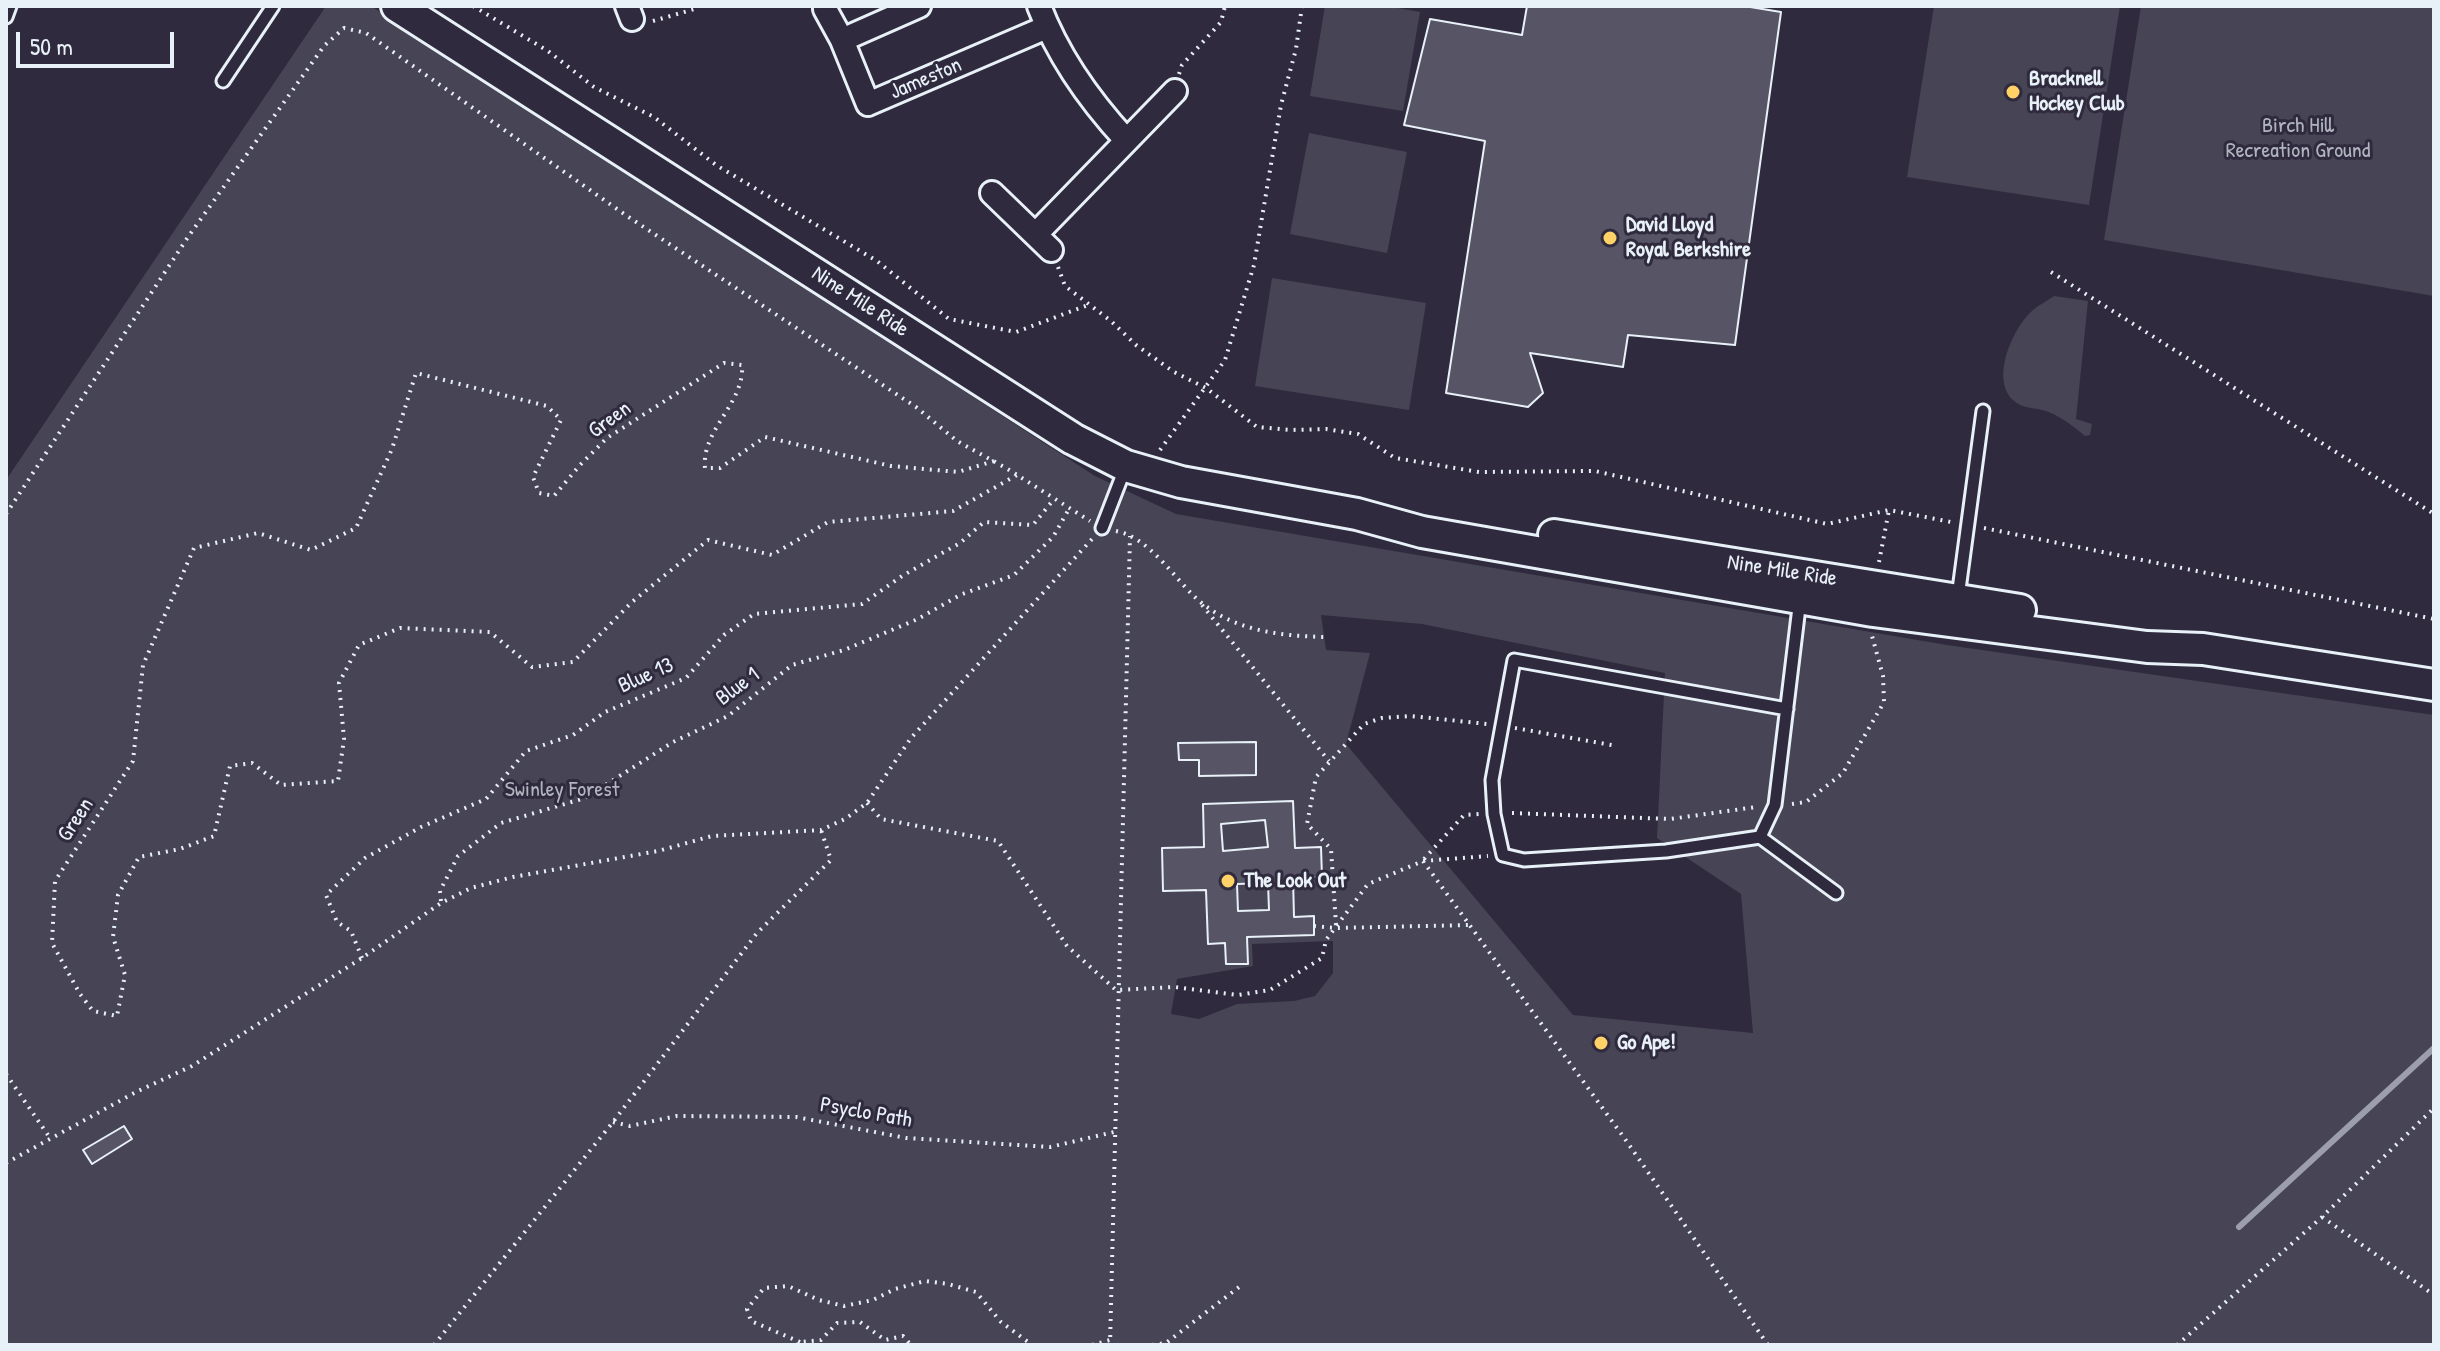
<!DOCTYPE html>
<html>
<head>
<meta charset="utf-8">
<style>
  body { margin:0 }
  #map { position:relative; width:2440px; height:1351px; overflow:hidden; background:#2f2a3d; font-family:"Patrick Hand",sans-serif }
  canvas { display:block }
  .frame { position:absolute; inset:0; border:8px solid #e8f1f8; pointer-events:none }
  .scale { position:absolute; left:16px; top:32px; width:158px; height:36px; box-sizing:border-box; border:4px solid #e8f1f8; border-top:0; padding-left:10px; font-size:24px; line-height:28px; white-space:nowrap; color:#e8f1f8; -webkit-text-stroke:6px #2f2a3d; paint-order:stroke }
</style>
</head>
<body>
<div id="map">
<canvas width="2440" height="1351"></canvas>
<div class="frame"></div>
<div class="scale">50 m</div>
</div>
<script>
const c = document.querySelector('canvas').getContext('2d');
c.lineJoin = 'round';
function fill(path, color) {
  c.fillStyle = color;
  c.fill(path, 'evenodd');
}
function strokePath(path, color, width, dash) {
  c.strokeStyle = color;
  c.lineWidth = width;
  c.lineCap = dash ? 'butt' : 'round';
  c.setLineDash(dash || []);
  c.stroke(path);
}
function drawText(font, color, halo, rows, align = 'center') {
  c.font = font + ' "Patrick Hand",sans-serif';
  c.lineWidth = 6;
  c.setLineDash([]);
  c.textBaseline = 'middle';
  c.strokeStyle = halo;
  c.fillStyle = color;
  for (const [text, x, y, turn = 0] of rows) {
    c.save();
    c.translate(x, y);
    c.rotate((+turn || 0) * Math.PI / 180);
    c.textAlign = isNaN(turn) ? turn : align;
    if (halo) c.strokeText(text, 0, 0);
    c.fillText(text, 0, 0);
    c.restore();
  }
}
fill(new Path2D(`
  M326,6H371L1095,476L1176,514L1947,645L2434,715V1345H6V480ZM1321,615L1422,624L1665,673L1657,838L1741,894L1753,1033L1573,1015L1346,744L1370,653L1326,650ZM1333,941V973L1315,996L1294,1001L1237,1004L1199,1019L1171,1014L1177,979L1253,966L1252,944Z
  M1325,6H1387L1420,12L1403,111L1310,96Z
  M1934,6H2120L2089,205L1907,177Z
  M2141,6H2434V296L2104,240Z
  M1309,133L1407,152L1387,253L1290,234Z
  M1272,278L1426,303L1409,410L1255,386Z
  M2054,296L2088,301L2076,419L2092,424L2090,435L2085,436C2073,426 2058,414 2042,410C2031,407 2023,409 2013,400C1990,379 2013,327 2033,310C2039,305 2048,300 2054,296Z`), '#464455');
strokePath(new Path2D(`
  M2239,1227L2434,1048`), '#9c9fab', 6);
const building = new Path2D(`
  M1527,6H1744L1781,12L1735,345L1628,335L1623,367L1530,353L1543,393L1528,407L1446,393L1485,141L1404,125L1430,19L1522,35Z
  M1256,742V775L1199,776V760H1179L1178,743Z
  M1293,801L1295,848L1321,847L1322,877L1293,878L1294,917L1314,916V935L1247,937L1248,964H1226L1225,943L1208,944L1206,890L1163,891L1162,848L1204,847L1203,804ZM1265,820L1268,847L1223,851L1221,824ZM1268,883L1269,910L1238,911L1237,884Z
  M124,1126L132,1139L92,1164L83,1150Z`);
fill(building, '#575565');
strokePath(building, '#e8f1f8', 2);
const service = new Path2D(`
  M6,17L10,6
  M223,81L273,6
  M1102,528L1126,466
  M1958,597L1983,411
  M1787,709L1514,660L1492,780L1494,814L1503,855L1524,860L1666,851L1760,837L1775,805L1800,599
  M1760,837L1836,893`);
const minor = new Path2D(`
  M627,6L632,19
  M1039,6C1058,56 1090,101 1126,140
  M825,9L842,40L868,104L1047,27
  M842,40L919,6
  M992,193L1051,250
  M1036,234L1175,91`);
const secondary = new Path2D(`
  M397,6L1073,439L1126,466L1181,482L1357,514L1422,532L1873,611L2147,647L2203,649L2434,685
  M1554,535L2020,610`);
strokePath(service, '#e8f1f8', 17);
strokePath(minor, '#e8f1f8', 28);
strokePath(secondary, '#e8f1f8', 36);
strokePath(new Path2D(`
  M473,6L548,51L594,87L654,117L716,165L877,261L949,319L1016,332L1088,305
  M653,21L698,8V6
  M1179,74L1182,65L1221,22L1225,6
  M1058,267L1065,286L1111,321L1136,345L1174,372L1206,388L1257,427L1291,430L1326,429L1358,434L1395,458L1479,472L1595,471L1827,524L1889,510L1951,522
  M2051,272L2434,514
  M1160,450L1225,360L1254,265L1281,105L1296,49L1302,6
  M994,461L958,472L891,466L765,437L720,468H705C701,430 745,403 742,365L724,363L607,438L580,465L554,496L539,493L533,477L561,420L547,406L416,373L392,449L356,528L311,550L258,533L194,548L143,665L133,761L55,881L52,943L80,994L93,1011L117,1016L125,975L113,937L118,895L139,857L180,849L214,836L230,766L252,763L281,785L338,781L344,739L339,683L359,645L400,628L490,632L532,667L573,662L632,602L708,540L772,555L828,522L953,511L1017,475
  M6,514L188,237L324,46L344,28L366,33L627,216L916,407L957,441L1006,468L1090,521
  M1984,528L2434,619
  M1116,531C1150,538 1173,577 1197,599C1233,631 1280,636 1326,637
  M1879,562L1889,510
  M1202,605L1329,761
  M1515,728L1617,746
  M867,803L881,819L998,841L1067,946L1116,990L1175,987L1238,995L1270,990L1322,958L1326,940L1368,884L1423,861L1488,856
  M1792,804L1806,802L1843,773L1884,702L1883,676L1872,636
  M1512,813L1670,819L1756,807
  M1424,859L1464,815L1480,814
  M1423,861L1625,1139L1768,1345
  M441,901L440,891L458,856L501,823L585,798L673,742L728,716L792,665L844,650L918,619L960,595L1014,575L1053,537L1069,509
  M1336,925L1331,849L1307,824L1316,777L1364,724L1382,718L1411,716L1487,724
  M1314,926L1336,928L1470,925
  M362,958L351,931L337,922L326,895L365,858L421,827L486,799L526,751L573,735L605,712L686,678L724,635L754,614L862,604L902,576L960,543L984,522L1033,525L1054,499
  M6,1074L50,1138
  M613,1122L630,1126L677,1116L796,1117L906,1138L1050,1147L1114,1132
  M6,1163L136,1092L192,1066L362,958L441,903L471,888L513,877L658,851L712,836L821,830L845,819L867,803L911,738L1092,539
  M2322,1217L2434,1295
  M800,1342L751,1321L747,1309L764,1288L788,1286L819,1300L844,1306L873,1300L895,1289L925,1281L948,1284L976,1292L1001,1322L1032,1345
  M434,1345L613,1122L757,933L831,860L821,830
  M797,1345L800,1342L821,1340L837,1323L860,1322L885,1340L903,1336L911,1345
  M1092,1345L1110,1340
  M1110,1345L1130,536
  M1152,1345L1166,1343L1243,1284
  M2177,1345L2322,1217L2434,1108`), '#e8f1f8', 4, [2, 6]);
strokePath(service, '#2f2a3d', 11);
strokePath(minor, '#2f2a3d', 22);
strokePath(secondary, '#2f2a3d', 30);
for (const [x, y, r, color] of [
  [2013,92,8,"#ffd166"],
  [1610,238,8,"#ffd166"],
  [1228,881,8,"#ffd166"],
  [1601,1043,8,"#ffd166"]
]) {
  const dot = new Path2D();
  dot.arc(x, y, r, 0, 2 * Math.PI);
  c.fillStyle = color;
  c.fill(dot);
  strokePath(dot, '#2f2a3d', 3);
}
drawText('22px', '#e8f1f8', '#2f2a3d', [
  ["Jameston",926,79,-23],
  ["Nine Mile Ride",860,302,33],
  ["Green",610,420,-36],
  ["Nine Mile Ride",1782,571,9],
  ["Blue 13",646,676,-24],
  ["Blue 1",738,687,-37],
  ["Green",76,820,-57],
  ["Psyclo Path",866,1113,10]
]);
drawText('bold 22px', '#e8f1f8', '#2f2a3d', [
  ["Bracknell",2029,79],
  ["Hockey Club",2029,104],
  ["David Lloyd",1626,225],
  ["Royal Berkshire",1626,250],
  ["The Look Out",1244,881],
  ["Go Ape!",1617,1043]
], 'left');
drawText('22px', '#afb4bf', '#2f2a3d', [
  ["Birch Hill",2298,126],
  ["Recreation Ground",2298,151],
  ["Swinley Forest",562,790]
]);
</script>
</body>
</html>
